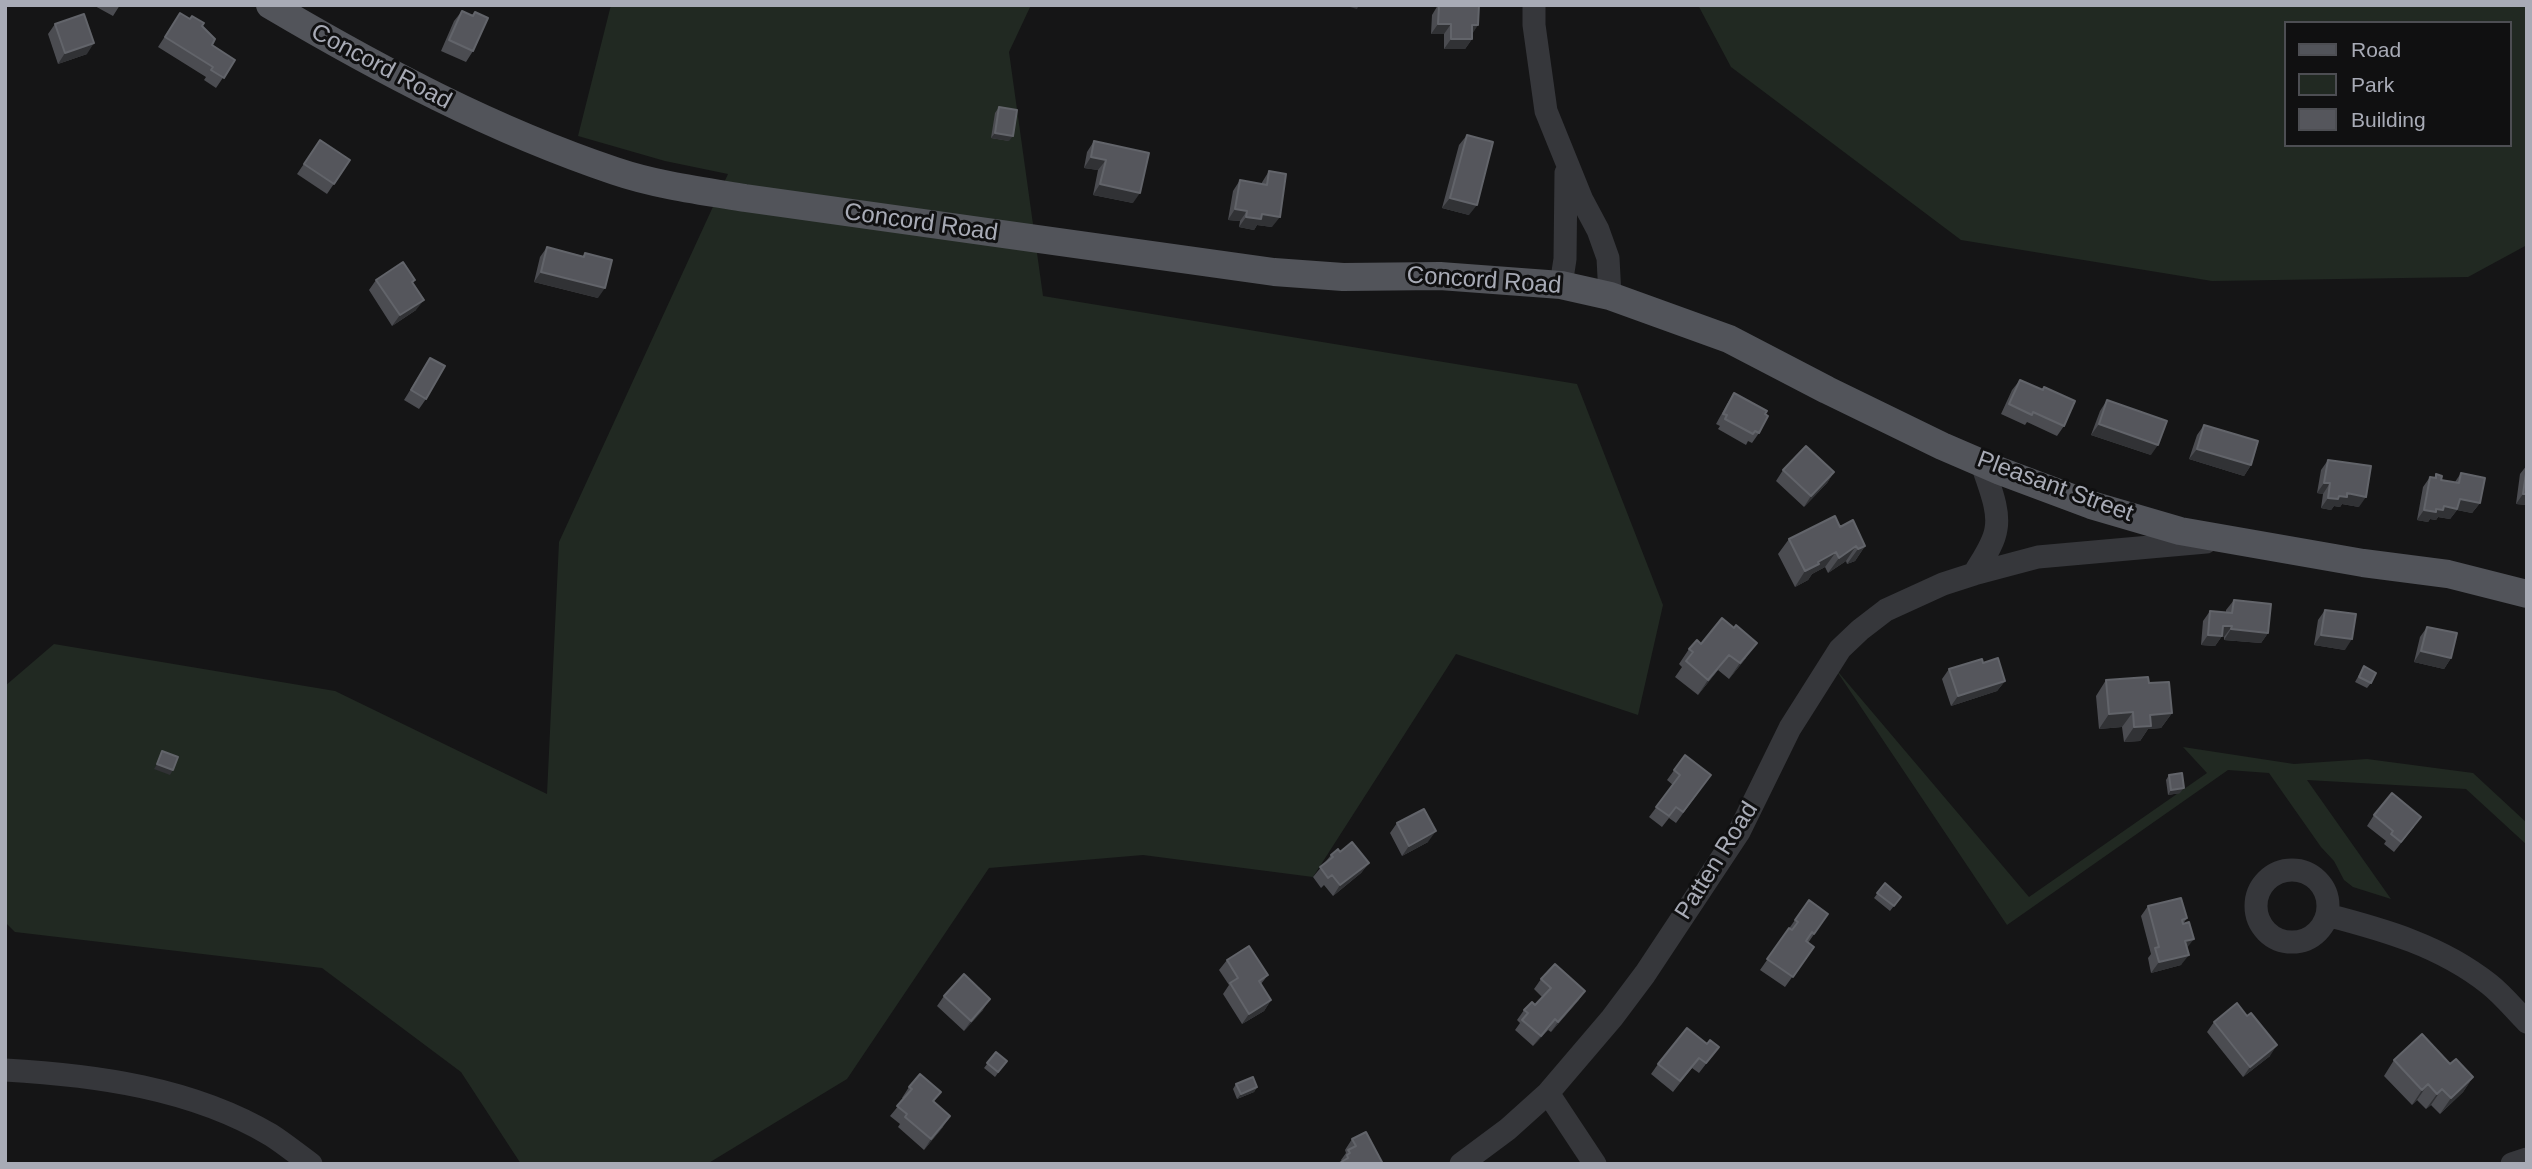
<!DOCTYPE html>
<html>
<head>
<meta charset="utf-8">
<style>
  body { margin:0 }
  #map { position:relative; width:2532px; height:1169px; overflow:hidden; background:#151516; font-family:Arial,sans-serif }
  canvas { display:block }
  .frame { position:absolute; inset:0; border:7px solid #a8abb6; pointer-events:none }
  .legend { position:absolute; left:2284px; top:21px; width:228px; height:126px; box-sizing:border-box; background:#101011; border:2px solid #4d4e53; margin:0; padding:9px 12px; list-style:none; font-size:21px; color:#a8abb6 }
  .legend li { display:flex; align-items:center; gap:14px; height:35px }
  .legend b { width:35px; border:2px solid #4d4e53 }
</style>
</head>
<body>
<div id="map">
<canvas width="2532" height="1169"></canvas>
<div class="frame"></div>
<ul class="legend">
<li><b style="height:9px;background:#52545a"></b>Road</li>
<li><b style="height:19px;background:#212922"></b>Park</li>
<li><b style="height:19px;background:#55565c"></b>Building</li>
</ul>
</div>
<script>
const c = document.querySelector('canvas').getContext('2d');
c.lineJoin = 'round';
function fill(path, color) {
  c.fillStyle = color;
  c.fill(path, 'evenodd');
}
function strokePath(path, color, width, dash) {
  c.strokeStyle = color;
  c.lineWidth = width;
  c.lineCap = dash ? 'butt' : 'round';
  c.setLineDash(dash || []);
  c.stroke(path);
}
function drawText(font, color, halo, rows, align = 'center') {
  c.font = font + ' Arial,sans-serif';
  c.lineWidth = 6;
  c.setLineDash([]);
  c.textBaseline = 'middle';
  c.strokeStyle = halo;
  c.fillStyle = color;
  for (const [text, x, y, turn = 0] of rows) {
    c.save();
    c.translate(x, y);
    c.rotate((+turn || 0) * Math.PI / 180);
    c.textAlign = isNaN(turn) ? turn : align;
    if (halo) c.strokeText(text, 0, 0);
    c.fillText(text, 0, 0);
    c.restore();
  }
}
fill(new Path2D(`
  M611,5H1031L1009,52L1043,296L1577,384L1663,605L1638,715L1456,654L1313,877L1143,855L989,868L847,1079L707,1164H521L461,1072L322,968L15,932L5,922V686L54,644L335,691L547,794L559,542L728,174L665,161L578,136Z
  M1698,5H2527V245L2468,277L2212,281L1961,240L1731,67ZM2285,23H2509V145H2285Z
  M1834,667L2029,897L2207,773L2183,747L2294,764L2367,759L2473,773L2527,823V845L2466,789L2307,780L2391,899L2353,887L2344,880L2334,861L2321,847L2269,773L2228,770L2007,925Z`), '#212922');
strokePath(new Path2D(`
  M1534,5V25L1546,111L1582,200L1598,230L1608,258L1610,296
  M1561,285L1565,259L1566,173
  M1974,574L2038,557L2206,542
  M2256 906a36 36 0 1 1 72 0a36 36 0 1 1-72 0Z
  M2327,915C2385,930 2441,946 2489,984C2503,995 2515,1010 2527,1022
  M5,1070C95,1075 192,1088 271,1135C285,1144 297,1154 311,1164
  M1548,1093L1595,1164
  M1461,1164L1508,1129L1548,1093L1612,1018L1645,974L1739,832L1790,728L1840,649L1860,630L1886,610L1943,584L1974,574C1982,560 1994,544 1996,529C2000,508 1987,482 1982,463
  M2512,1164L2527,1159`), '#36373b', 23);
strokePath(new Path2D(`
  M270,5C380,70 493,130 615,171C656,185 702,191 745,198L1274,272L1343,277L1440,276L1561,285L1610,296L1729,339L1827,390L1942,446L2000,471L2091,505L2180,531L2363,563L2448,574L2527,594`), '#52545a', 28);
fill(new Path2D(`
  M93,5H120L113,16Z
  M1438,5H1479L1472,34V39L1465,49H1444V34H1431L1432,15Z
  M462,11L472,16L475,12L473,51L466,62L441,51L454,21Z
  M180,13L202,26L212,45L235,60L216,88L204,80L206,77L158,47Z
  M55,24L87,54L58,64L48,34Z
  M999,107L1009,141L991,138L995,113Z
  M1467,135L1469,215L1442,208L1459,145Z
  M320,140L350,160L327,194L297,174Z
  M1094,141L1133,203L1093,195L1098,170L1084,168L1087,152Z
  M1269,171L1272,227L1257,225L1254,230L1239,227L1240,221L1228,220L1233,191L1240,180L1261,184Z
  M547,247L583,256L585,253L598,298L534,282L540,257Z
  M376,280H415L413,283L416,310L392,326L369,290Z
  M430,358L426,399L419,409L404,400Z
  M2020,380L2064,426L2057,436L2027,422L2025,425L2001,414L2012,390Z
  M1734,393L1759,433L1752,443L1748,441L1746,445L1718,429L1720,426L1716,424L1727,404Z
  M2107,400L2151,455L2091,435L2100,411Z
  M2204,425L2251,465L2244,476L2189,459L2197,435Z
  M2328,460L2359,507L2342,504L2340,507L2334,506L2331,510L2321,508L2323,494L2317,493L2321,470Z
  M2527,465V505L2516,504L2520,474Z
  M1783,470L1834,472L1827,483L1804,507L1776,481Z
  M2461,473L2480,503L2472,513L2457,510L2450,519L2438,517L2436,520L2430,519L2428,522L2417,520L2423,487L2430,477L2434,478L2436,474L2441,480L2455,482Z
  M1840,527L1865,546L1855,561L1847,564L1846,561L1828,573L1825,567L1812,574L1808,580L1795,587L1778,554L1789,539Z
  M2234,600L2268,633L2261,643L2224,640V637L2222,636L2215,646L2201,645L2203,621L2210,611L2226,613V610Z
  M2325,610L2345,650L2314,645L2318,620Z
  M2427,627L2451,658L2444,669L2414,662L2420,637Z
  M1701,644L1746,658L1729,679L1718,670L1698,695L1675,677L1682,667L1679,664L1689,649Z
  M1983,663L2005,681L1997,691L1951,706L1942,679L1949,669Z
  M2364,666L2371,683L2367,688L2355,682Z
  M2106,680L2149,683L2172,713L2161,728L2148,729L2140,741L2124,742L2122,727L2099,729L2096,696Z
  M1685,755L1711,775L1676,823L1669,818L1662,827L1649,817L1673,785L1667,780Z
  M2169,775L2180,793L2168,795L2166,780Z
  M2374,815L2414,827L2394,852L2384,844L2386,841L2367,826Z
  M1397,823L1428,842L1402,856L1390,833Z
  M1340,852L1369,863L1361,873L1333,896L1324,885L1321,888L1313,877L1331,855Z
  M1885,883L1901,897L1890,911L1874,898Z
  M1809,900L1828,914L1808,943L1814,947L1785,987L1760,970Z
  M2148,906L2187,918L2183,924L2187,948L2181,965L2151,973L2148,958L2151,954L2141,916Z
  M1227,960L1268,975L1261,984L1271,1000L1264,1011L1242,1024L1223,994L1229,985L1219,970Z
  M1541,979L1585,991L1578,1001L1551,1032L1548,1030L1533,1046L1515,1030L1520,1023L1517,1020L1524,1010L1535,1005L1542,997L1534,989Z
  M944,996L983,1010L964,1031L937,1006Z
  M2214,1022L2270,1056L2243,1077L2207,1032Z
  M1707,1044L1719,1047L1699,1073L1692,1068L1673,1092L1651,1074L1658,1064Z
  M996,1052L1007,1061L995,1077L984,1068Z
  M2394,1060L2450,1064L2473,1077L2463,1092L2440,1114L2431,1105L2426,1109L2417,1100L2412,1105L2384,1076Z
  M1236,1084L1257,1087L1254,1092L1237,1099L1233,1089Z
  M909,1087L934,1102L943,1127L924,1150L898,1127L900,1124L890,1116L904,1099L902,1098Z
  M1352,1139L1383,1164L1342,1162L1341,1160L1346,1153L1345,1150Z`), '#4b4c51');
fill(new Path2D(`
  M1343,5H1359L1357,9Z
  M1438,24H1451L1444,34H1431Z
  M1472,25H1478L1471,36Z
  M1451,39H1472L1465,49H1444Z
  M94,43L87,54L58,64L65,53Z
  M995,133L1013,136L1009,141L991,138Z
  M1091,157L1106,160L1098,170L1084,168Z
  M1100,184L1140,193L1133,203L1093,195Z
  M1450,198L1477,205L1469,215L1442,208Z
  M1235,209L1247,211L1240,221L1228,220Z
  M1262,214L1280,217L1272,227L1257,225L1254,230L1239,227L1246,217Z
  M541,272L605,288L598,298L534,282Z
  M424,300L416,310L392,326L400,315Z
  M2099,424L2158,445L2151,455L2091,435Z
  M2197,449L2251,465L2244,476L2189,459Z
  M1834,472L1827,483L1804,507L1811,496Z
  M2324,483H2330L2323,494L2317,493Z
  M2347,493L2366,497L2359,507L2342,504L2340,507L2334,506L2331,510L2321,508L2328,498Z
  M2523,494H2527V505L2516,504Z
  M2460,499L2480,503L2472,513L2457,510L2450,519L2438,517L2436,520L2430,519L2428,522L2417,520L2424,510L2436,509Z
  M1856,546L1846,561L1828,573L1839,558Z
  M1865,546L1855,561L1847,564L1858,549Z
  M1836,552L1825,567L1812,574L1808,580L1795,587L1805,571L1818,562Z
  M2223,626H2232L2224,637L2222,636L2215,646L2201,645L2208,635Z
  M2231,629L2268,633L2261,643L2224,640Z
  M2321,635L2352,639L2345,650L2314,645Z
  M1757,643L1746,658L1729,679L1740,663Z
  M2421,651L2451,658L2444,669L2414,662Z
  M1729,655L1718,670L1698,695L1708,680Z
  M2005,681L1997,691L1951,706L1958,696Z
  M2133,712L2122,727L2099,729L2109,714Z
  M2172,713L2161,728L2148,729L2140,741L2124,742L2134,727L2150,715Z
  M157,764L173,770L170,775L154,769Z
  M2184,788L2180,793L2168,795L2171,790Z
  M1436,831L1428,842L1402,856L1409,846Z
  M1369,863L1361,873L1333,896L1340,885Z
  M2194,939L2186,949L2185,941Z
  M2189,955L2181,965L2151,973L2159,962Z
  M1585,991L1578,1001L1551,1032L1558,1022Z
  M990,999L983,1010L964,1031L971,1021Z
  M1271,1000L1264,1011L1242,1024L1249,1014Z
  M1555,1019L1548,1030L1533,1046L1541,1036Z
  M2277,1045L2270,1056L2243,1077L2250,1067Z
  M2473,1077L2463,1092L2440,1114L2451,1098Z
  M2428,1084L2417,1100L2412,1105L2422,1090Z
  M1257,1087L1254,1092L1237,1099L1241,1094Z
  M2442,1089L2431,1105L2426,1109L2437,1094Z
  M950,1116L943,1127L924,1150L931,1139Z`), '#313235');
const building = new Path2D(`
  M1439,5H1479L1478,25H1472V39H1451V24H1438Z
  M462,11L473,16L475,12L488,18L473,51L449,40Z
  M180,13L190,19L192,16L204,23L202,26L215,39L212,45L235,60L224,78L211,70L213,67L165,37Z
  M84,14L94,43L65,53L55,24Z
  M999,107L1017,110L1013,136L995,133Z
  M1467,135L1493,142L1477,205L1450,198Z
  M320,140L350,160L334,184L304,164Z
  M1094,141L1149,153L1140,193L1100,184L1106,160L1091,157Z
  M1269,171L1286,174L1280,217L1262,214L1261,219L1246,217L1247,211L1235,209L1240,180L1267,185Z
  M547,247L584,257L585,253L612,260L605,288L541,272Z
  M403,262L415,280L412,282L424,300L400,315L376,280Z
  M430,358L445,366L426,399L411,390Z
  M2020,380L2043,390L2044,387L2075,401L2064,426L2033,412L2032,415L2009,404Z
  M1734,393L1767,411L1765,414L1768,416L1759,433L1755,431L1753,434L1725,419L1727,415L1723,414Z
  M2107,400L2167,421L2158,445L2099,424Z
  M2204,425L2258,441L2251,465L2197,449Z
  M1806,446L1834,472L1811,496L1783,470Z
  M2328,460L2371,466L2366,497L2347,493V497L2339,496L2338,499L2328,498L2330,483H2324Z
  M2527,467V494H2523Z
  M2461,473L2485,478L2480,503L2460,499L2457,509L2444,506L2443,510L2436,509V512L2424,510L2430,477L2436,478V474L2442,476L2441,480L2459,483Z
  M1835,516L1840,527L1853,520L1865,546L1858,549L1856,546L1839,558L1836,552L1818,562L1819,564L1805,571L1789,539Z
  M2234,600L2271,604L2268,633L2231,629L2232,626H2223L2222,636L2208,635L2210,611L2232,613Z
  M2325,610L2356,614L2352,639L2321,635Z
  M1722,618L1734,628L1736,625L1757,643L1740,663L1729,655L1708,680L1686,661L1693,652L1689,649L1697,640L1701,644Z
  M2427,627L2457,633L2451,658L2421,651Z
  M1998,658L2005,681L1958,696L1949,669L1982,659L1983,663Z
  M2364,666L2376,673L2371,683L2359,677Z
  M2148,677L2149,683L2169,682L2172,713L2150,715L2151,726L2134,727L2133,712L2109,714L2106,680Z
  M162,751L178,757L173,770L157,764Z
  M1685,755L1711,775L1683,812L1676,807L1669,816L1656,807L1680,775L1674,770Z
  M2182,773L2184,788L2171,790L2169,775Z
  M2392,793L2421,817L2401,842L2391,834L2393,831L2374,815Z
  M1424,809L1436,831L1409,846L1397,823Z
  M1352,842L1369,863L1340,885L1332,875L1328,878L1320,867L1333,857L1331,855L1338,849L1340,852Z
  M1885,883L1901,897L1894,906L1877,893Z
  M2181,898L2187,918L2182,920L2183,924L2189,922L2194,939L2185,941L2189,955L2159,962L2155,948L2159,947L2148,906Z
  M1809,900L1828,914L1814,934L1812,932L1806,941L1814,947L1793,977L1767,959L1789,928L1792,930L1798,922L1795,920Z
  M1249,946L1268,975L1259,981L1271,1000L1249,1014L1230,983L1238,978L1227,960Z
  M1555,964L1585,991L1558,1022L1555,1019L1541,1036L1522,1020L1528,1013L1524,1010L1532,1002L1535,1005L1551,988L1541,979Z
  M964,974L990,999L971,1021L944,996Z
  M2237,1003L2247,1016L2251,1013L2277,1045L2250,1067L2214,1022Z
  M1687,1028L1707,1044L1710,1040L1719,1047L1706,1063L1699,1058L1680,1081L1658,1064Z
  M2422,1034L2450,1064L2456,1059L2473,1077L2451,1098L2442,1089L2437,1094L2428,1084L2422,1090L2394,1060Z
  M996,1052L1007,1061L998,1072L987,1063Z
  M920,1074L941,1092L933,1101L950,1116L931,1139L905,1117L907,1114L897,1106L912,1089L909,1087Z
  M1253,1077L1257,1087L1241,1094L1236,1084Z
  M1366,1132L1383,1164H1338L1348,1158L1347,1155L1350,1153L1348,1150L1356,1146L1352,1139Z`);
fill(building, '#55565c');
strokePath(building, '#62646a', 2);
drawText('24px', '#a8abb6', '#101011', [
  ["Concord Road",381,67,28],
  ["Concord Road",921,223,8],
  ["Concord Road",1484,281,4],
  ["Pleasant Street",2055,487,20],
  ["Patten Road",1717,861,-58]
]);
</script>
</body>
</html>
